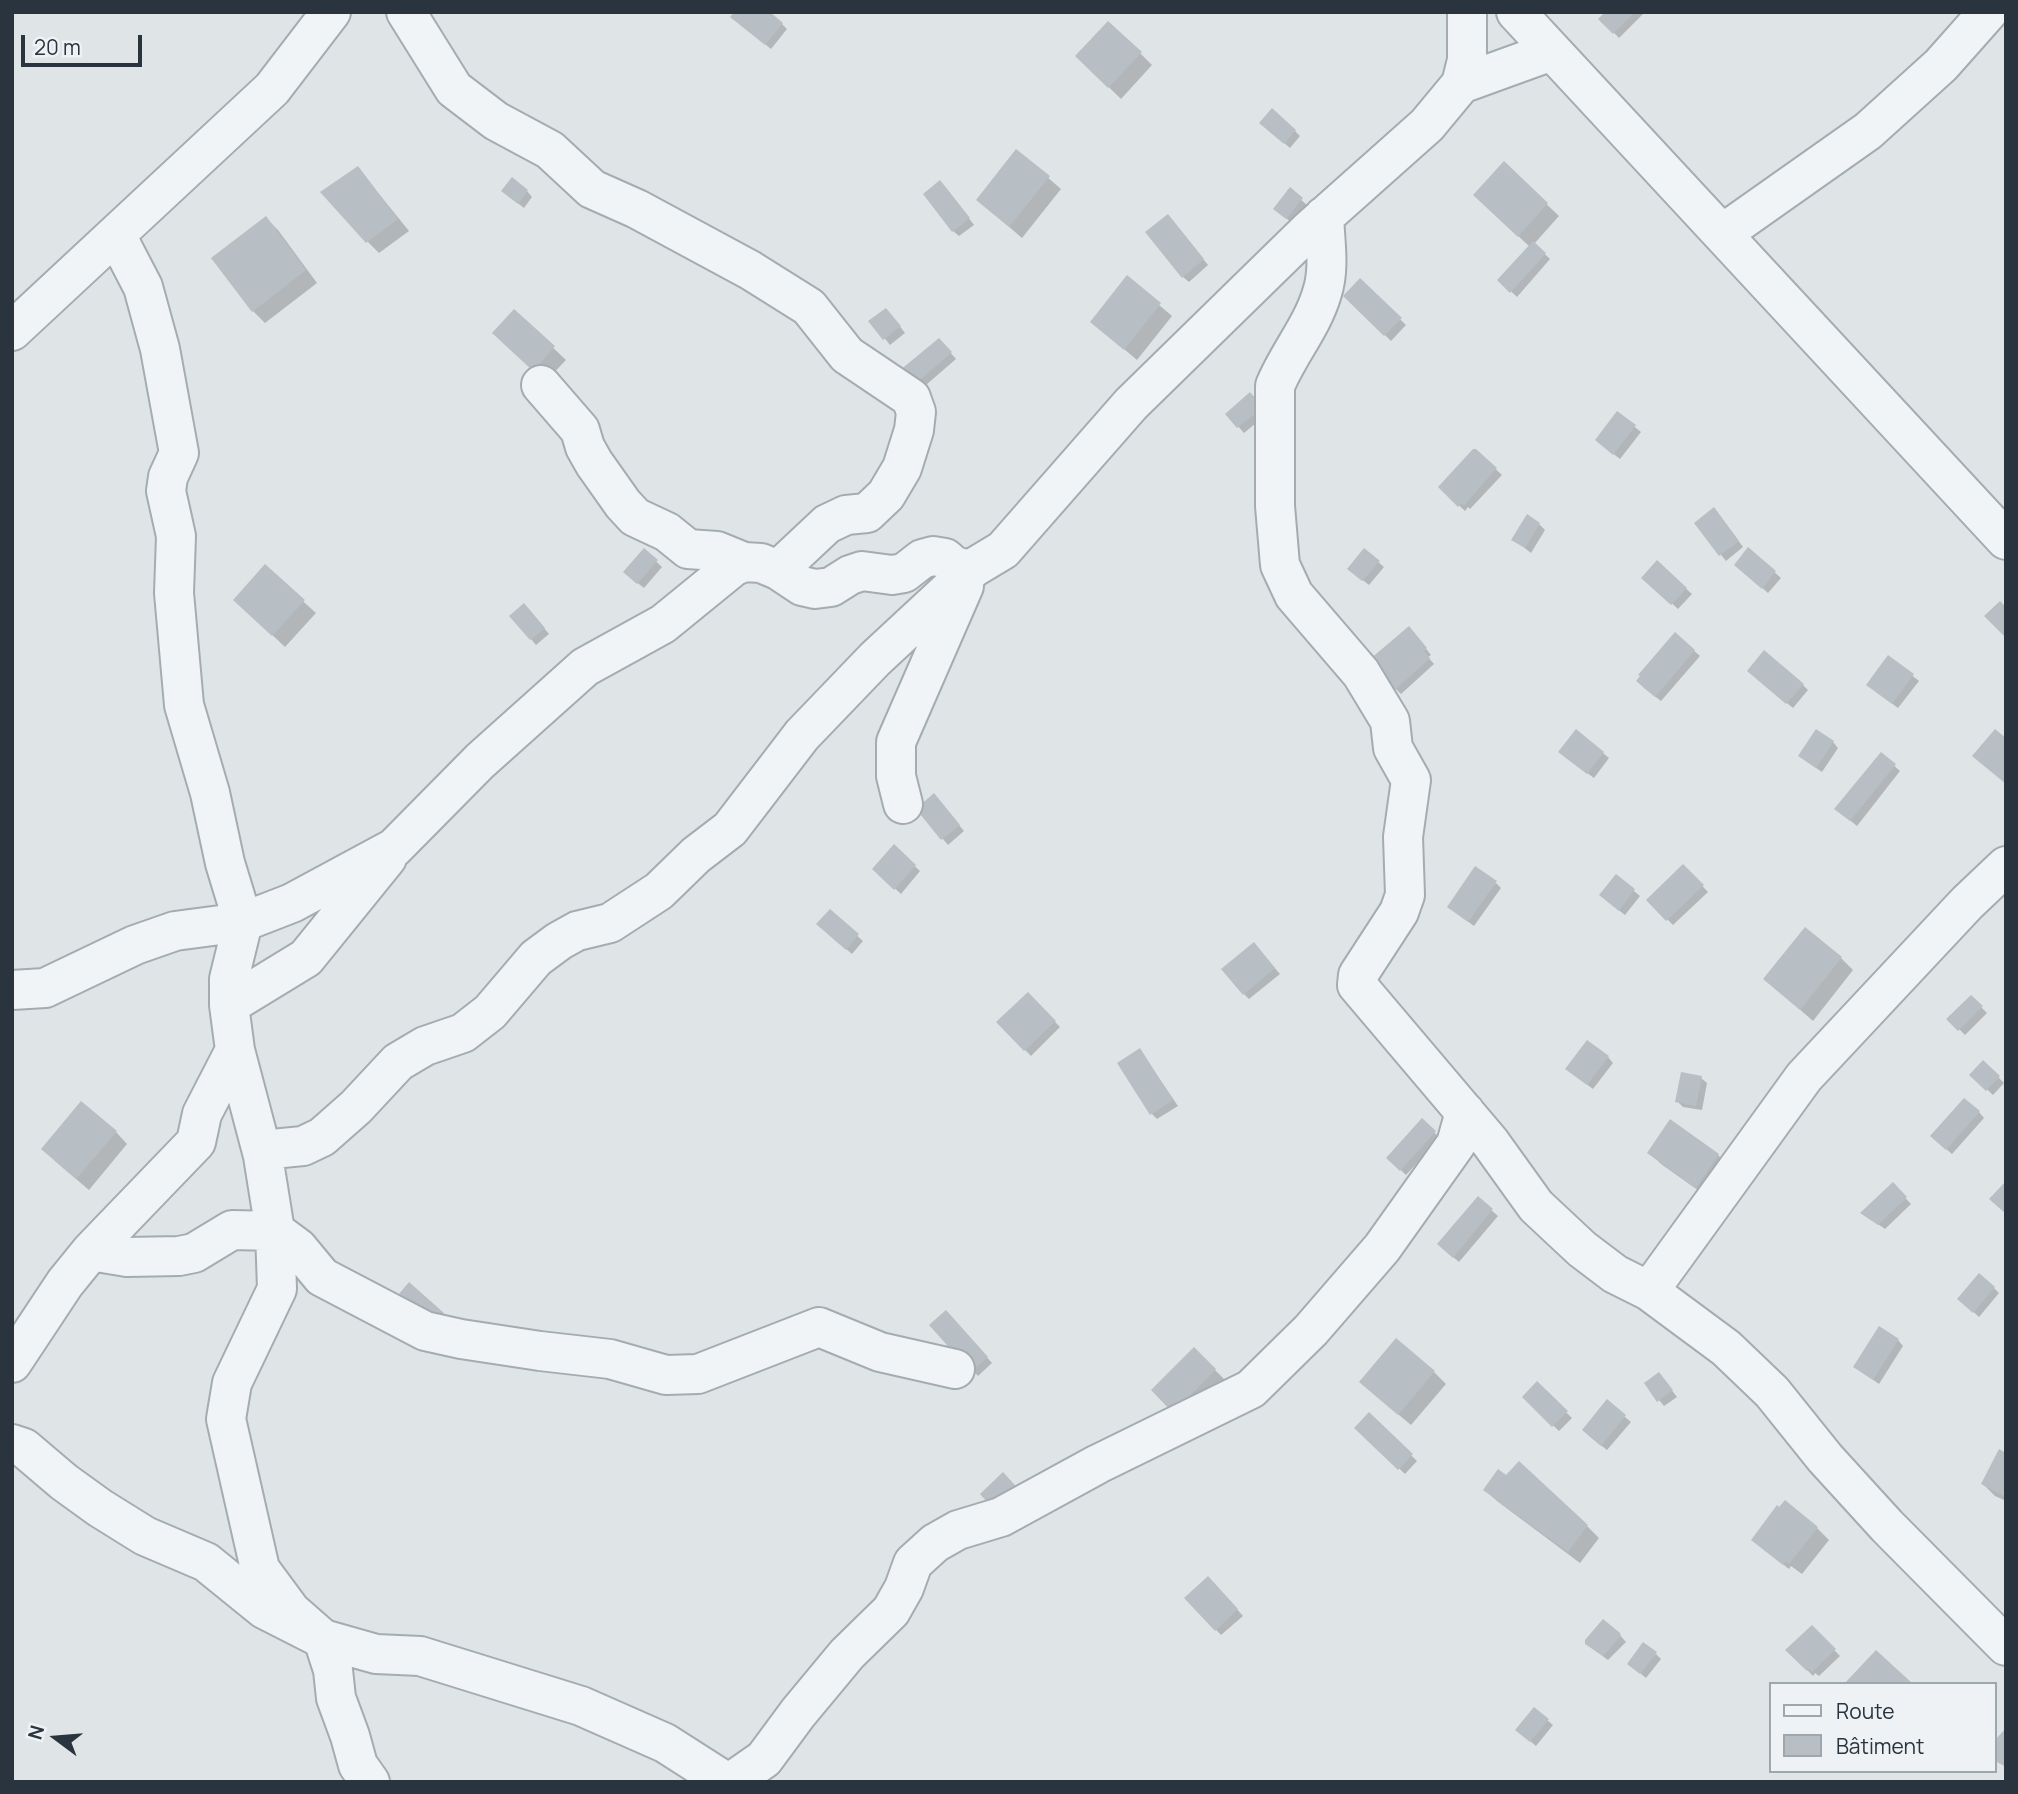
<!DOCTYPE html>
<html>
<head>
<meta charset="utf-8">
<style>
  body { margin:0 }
  #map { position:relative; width:2018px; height:1794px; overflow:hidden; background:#dfe4e7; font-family:Manrope,sans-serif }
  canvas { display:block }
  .frame { position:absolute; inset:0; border:14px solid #29343e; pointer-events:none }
  .legend { position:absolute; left:1769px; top:1682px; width:228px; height:91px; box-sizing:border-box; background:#eef2f5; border:2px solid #9fa6ac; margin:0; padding:9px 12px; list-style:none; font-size:21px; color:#29343e }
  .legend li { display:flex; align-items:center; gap:14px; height:35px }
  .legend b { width:35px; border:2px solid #9fa6ac }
  .north { position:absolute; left:21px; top:1703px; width:70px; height:70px; -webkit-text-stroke:5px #eef2f5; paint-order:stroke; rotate:286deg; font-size:19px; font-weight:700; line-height:28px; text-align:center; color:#29343e }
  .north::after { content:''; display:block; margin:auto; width:24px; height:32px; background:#29343e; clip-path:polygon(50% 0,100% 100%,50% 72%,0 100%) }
  .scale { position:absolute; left:21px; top:35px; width:121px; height:32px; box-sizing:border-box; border:4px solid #29343e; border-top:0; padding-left:9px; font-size:21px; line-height:24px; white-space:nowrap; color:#29343e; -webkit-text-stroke:5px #eef2f5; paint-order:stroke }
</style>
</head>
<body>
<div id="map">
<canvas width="2018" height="1794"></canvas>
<div class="frame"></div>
<ul class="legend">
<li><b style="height:9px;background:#f1f4f6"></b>Route</li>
<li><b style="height:19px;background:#b7bec4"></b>Bâtiment</li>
</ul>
<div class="north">N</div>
<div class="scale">20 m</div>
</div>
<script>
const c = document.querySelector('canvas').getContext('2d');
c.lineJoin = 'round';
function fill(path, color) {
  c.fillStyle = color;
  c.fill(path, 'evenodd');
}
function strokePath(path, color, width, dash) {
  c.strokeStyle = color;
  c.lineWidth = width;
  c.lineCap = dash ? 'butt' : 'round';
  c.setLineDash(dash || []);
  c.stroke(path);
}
fill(new Path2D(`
  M1608,12H1645L1619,38L1601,19Z
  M738,22L782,24L787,29L771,49Z
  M1140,53L1152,65L1121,99L1077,56Z
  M1267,128L1295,131L1300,136L1290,148Z
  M1017,151L1061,189L1022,238L978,200Z
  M1504,164L1559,216L1534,244L1550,259L1517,297L1499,280L1530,247L1487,207Z
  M358,168L409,231L379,253L367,241Z
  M946,188L974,225L959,236L953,231Z
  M1290,190L1307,205L1292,223L1281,214Z
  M527,191L532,197L524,208L509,196Z
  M266,218L278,230L317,283L265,323L253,311Z
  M1173,222L1208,265L1189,282L1183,277Z
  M1127,278L1172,316L1137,360L1092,322Z
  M1360,281L1406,325L1391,341L1346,296Z
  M514,311L566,360L546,381L506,345Z
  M891,315L905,333L890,345L871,321Z
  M939,340L956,359L919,391L914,386Z
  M1250,394L1267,414L1244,433L1227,414Z
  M1617,413L1641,432L1620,459L1602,445Z
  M1476,451L1502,475L1470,509L1468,507L1465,511L1440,487Z
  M1719,515L1743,547L1726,561L1696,524Z
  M1539,524L1545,530L1531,553L1513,539Z
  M644,550L662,567L644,588L630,577Z
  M1749,550L1781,578L1768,593L1742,570Z
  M1378,562L1384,567L1369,585L1355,574Z
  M1657,563L1692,594L1678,609L1644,578Z
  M265,567L316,613L285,647L248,612Z
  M530,611L549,634L536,645L531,639Z
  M1414,634L1431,655L1428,657L1434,664L1401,694L1394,687L1387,692Z
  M1676,635L1700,656L1661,701L1643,687Z
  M1888,657L1919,681L1898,708L1874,690Z
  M1754,676L1803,685L1808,690L1793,708Z
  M1833,742L1838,748L1822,772L1806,761Z
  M1603,753L1609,758L1594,778L1566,758Z
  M1881,754L1900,771L1857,826L1842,814Z
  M939,801L964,831L948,845L918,809Z
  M894,847L920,871L901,894L874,869Z
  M1683,866L1708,892L1673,925L1648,900Z
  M1616,876L1640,896L1625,915L1607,901Z
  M1496,883L1501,888L1474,926L1455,912Z
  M830,911L863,941L852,954L824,930Z
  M1259,950L1280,974L1249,999L1244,994Z
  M1841,958L1853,970L1813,1021L1765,979Z
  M1028,994L1060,1027L1031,1056L999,1023Z
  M1971,997L1987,1013L1965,1035L1949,1019Z
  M1140,1050L1178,1106L1157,1119L1152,1114Z
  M1608,1057L1613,1063L1593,1089L1573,1074Z
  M1983,1062L2004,1083L1993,1095L1972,1075Z
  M1701,1078L1707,1083L1702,1110L1683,1107L1677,1101Z
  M1979,1112L1984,1118L1952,1154L1938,1142Z
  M1422,1121L1440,1138L1406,1175L1388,1158Z
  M1671,1121L1718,1155L1730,1167L1709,1198L1661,1164L1649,1152Z
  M116,1132L127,1144L89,1190L55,1161Z
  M1893,1185L1911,1204L1885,1229L1862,1213Z
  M1478,1199L1498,1216L1459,1262L1445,1250Z
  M1994,1288L1999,1293L1979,1317L1960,1299Z
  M946,1312L992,1363L978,1376L931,1325Z
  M1898,1340L1903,1346L1879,1384L1855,1367Z
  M1194,1349L1227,1382L1186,1423L1153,1390Z
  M1434,1372L1446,1384L1411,1425L1374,1394Z
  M1664,1380L1677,1397L1664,1406L1646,1384Z
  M1537,1384L1572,1418L1559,1431L1524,1397Z
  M1607,1402L1631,1422L1607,1450L1589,1436Z
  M1369,1414L1417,1461L1405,1474L1356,1428Z
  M2006,1455V1501L1995,1496L1983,1484Z
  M1485,1490L1587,1526L1599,1538L1580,1563L1497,1501Z
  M1817,1528L1829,1540L1802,1574L1791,1566L1789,1569L1759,1545Z
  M1214,1584L1243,1616L1221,1635L1186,1598Z
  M1811,1627L1840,1656L1819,1676L1815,1673L1813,1676L1788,1650Z
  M1619,1634L1626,1642L1608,1660L1593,1649Z
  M1656,1654L1661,1659L1646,1678L1635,1669Z
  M1547,1720L1553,1725L1536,1746L1523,1735Z`), '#0003');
fill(new Path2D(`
  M734,12H770L783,23L765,45L730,17Z
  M1605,12H1635L1613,34L1598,19Z
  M1108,21L1142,52L1108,88L1075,56Z
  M1272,108L1296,130L1284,144L1259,123Z
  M1016,149L1050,176L1009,227L976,200Z
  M1504,161L1548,203L1518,237L1473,195Z
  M358,166L398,219L366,243L320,192Z
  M512,177L528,190L518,204L501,191Z
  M940,180L970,218L952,232L923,194Z
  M1290,187L1303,198L1286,219L1273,209Z
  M1168,214L1204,259L1182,278L1145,232Z
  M266,216L306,270L252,312L211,258Z
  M1533,241L1546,253L1510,293L1497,280Z
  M1127,275L1161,303L1124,350L1090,322Z
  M1360,278L1402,318L1384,336L1343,296Z
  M886,308L901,326L883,340L868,321Z
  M514,309L555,346L533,371L492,333Z
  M939,338L952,352L912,387L899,371Z
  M1250,392L1263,407L1237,428L1225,414Z
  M1617,411L1636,425L1613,455L1595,440Z
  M1473,449H1476L1497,468L1464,505L1462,503L1458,507L1438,487Z
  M1714,507L1739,541L1719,556L1694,523Z
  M1527,514L1540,523L1525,548L1511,540Z
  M1748,547L1776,571L1762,589L1734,565Z
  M644,548L658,560L637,584L623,572Z
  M1364,548L1380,561L1362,581L1347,569Z
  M1657,560L1687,588L1671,605L1641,578Z
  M265,564L305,600L272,636L233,600Z
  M2000,601L2006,607V638L1984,616Z
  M524,603L545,628L530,640L509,616Z
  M1409,626L1427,648L1424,651L1430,658L1395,690L1388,682L1362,666Z
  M1675,632L1695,650L1655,697L1636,681L1640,676L1638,675Z
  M1764,650L1804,684L1786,704L1747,671Z
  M1888,655L1914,674L1892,704L1866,685Z
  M1576,729L1604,752L1587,774L1558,752Z
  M1816,729L1834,741L1816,768L1798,756Z
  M1995,729L2006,738V784L1972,756Z
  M1881,752L1896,764L1850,821L1834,809Z
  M934,793L960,825L941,840L916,809Z
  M894,844L916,865L894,890L872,869Z
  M1683,864L1704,885L1666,921L1646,900Z
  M1475,866L1497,881L1468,922L1447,907Z
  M1616,874L1635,889L1619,911L1599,895Z
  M830,909L859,934L846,950L816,924Z
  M1805,927L1842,957L1800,1010L1763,979Z
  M1254,942L1275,968L1243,995L1221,969Z
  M1028,992L1056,1021L1024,1051L996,1022Z
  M1971,995L1983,1006L1958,1031L1946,1019Z
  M1587,1040L1609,1056L1587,1085L1565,1069Z
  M1140,1048L1173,1100L1150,1115L1117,1063Z
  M1983,1060L2000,1076L1986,1091L1969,1075Z
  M1681,1072L1702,1076L1696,1106L1675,1102Z
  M1964,1098L1980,1111L1946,1150L1930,1136Z
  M81,1101L117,1131L76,1179L41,1149Z
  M1422,1118L1436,1131L1400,1171L1386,1158Z
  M1670,1119L1719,1154L1696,1188L1647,1153Z
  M2006,1181V1214L1989,1199Z
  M1893,1182L1907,1197L1878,1225L1860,1213Z
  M1478,1196L1493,1209L1453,1258L1437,1244Z
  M1979,1273L1995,1287L1973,1313L1957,1299Z
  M409,1282L444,1313L427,1331L393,1301Z
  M946,1310L988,1357L971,1372L929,1325Z
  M1879,1326L1899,1339L1873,1380L1853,1367Z
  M1396,1338L1435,1371L1398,1415L1359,1382Z
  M1194,1347L1216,1369L1173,1413L1151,1390Z
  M1659,1372L1673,1390L1657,1402L1644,1383Z
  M1537,1381L1568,1411L1552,1427L1522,1397Z
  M1607,1399L1626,1415L1601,1446L1582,1430Z
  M1369,1412L1413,1454L1398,1470L1354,1428Z
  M1999,1449L2006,1453V1497L1981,1484Z
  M1519,1461L1588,1525L1568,1552L1483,1490L1498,1469L1506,1475Z
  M1003,1472L1022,1493L999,1515L980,1494Z
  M1785,1500L1818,1527L1789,1564L1786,1561L1783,1565L1751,1540L1777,1505L1779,1507Z
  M1208,1576L1238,1609L1215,1631L1184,1598Z
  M1603,1619L1620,1633L1621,1636L1603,1656L1585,1644V1640Z
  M1812,1625L1836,1649L1812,1672L1809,1669L1807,1671L1785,1650Z
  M1643,1642L1657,1652L1640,1674L1627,1664Z
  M1876,1650L1913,1684H1844Z
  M1534,1707L1549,1719L1530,1742L1515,1730Z
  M2006,1728V1767L1995,1761V1740Z`), '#b7bec4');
const minor = new Path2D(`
  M406,12L454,89L496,121L550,150L592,189L637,209L750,270L809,307L847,355L911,398L916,412L914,430L902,468L886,495L867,513L846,515L827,524L778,570
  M1516,12L2006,540
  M1461,84L1552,51
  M1324,216C1325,241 1330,269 1322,293C1312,327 1288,354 1275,386V506L1280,565L1294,595L1361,673L1390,721L1393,748L1411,780L1403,837L1405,895L1399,912L1358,975L1357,985L1490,1142L1536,1206L1582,1249L1615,1274L1649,1291L1726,1348L1772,1392L1825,1458L1887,1526L2006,1646
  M1722,234L1868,131L1941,65L1988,12
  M116,235L143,287L160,349L179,453L168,477L166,491L176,536L174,593L184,705L210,793L225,863L243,922L229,979V1005L235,1050L263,1156L275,1231L277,1289L232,1383L226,1419L260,1569L291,1611L323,1639L333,1670L336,1698L350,1736L358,1765L370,1782
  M12,331L272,89L331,12
  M541,385L580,430L585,447L594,463L623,504L635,517L667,532L688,549L717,551L744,562L761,563L778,570L802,586L815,589L831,587L850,575L862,571L892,575L904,573L922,559L933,556L945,558L954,566L966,569L973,568L1003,550L1131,404L1308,231L1427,125L1461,84L1467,60V12
  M903,804L896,776V742L964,586
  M12,990L45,988L135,945L175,931L243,922L292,903L394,848L480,761L585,667L663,624L733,567L744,562
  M229,1005L306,958L387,858
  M262,1150L303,1146L322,1137L356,1107L398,1062L425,1046L463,1033L490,1012L536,958L559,941L577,931L610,923L659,891L696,855L730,829L802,735L875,659L973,568
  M91,1251L127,1257L179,1256L194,1253L232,1230L275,1231L298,1248L322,1277L425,1331L461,1339L540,1351L610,1359L666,1375L698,1374L819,1327L880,1352L955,1369
  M1649,1291L1804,1077L1967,903L2006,866
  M12,1363L65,1283L91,1251L196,1142L202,1114L235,1050
  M12,1444L24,1448L64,1482L100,1508L145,1536L206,1562L264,1609L323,1639L376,1654L420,1656L581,1706L665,1743L726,1782
  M731,1782L764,1759L798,1713L847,1654L891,1611L904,1588L913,1563L935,1543L958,1530L1001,1517L1098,1464L1251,1389L1311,1330L1382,1248L1456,1144L1465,1112`);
strokePath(minor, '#a5acb1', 42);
strokePath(minor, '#f1f4f6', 38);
</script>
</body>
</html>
